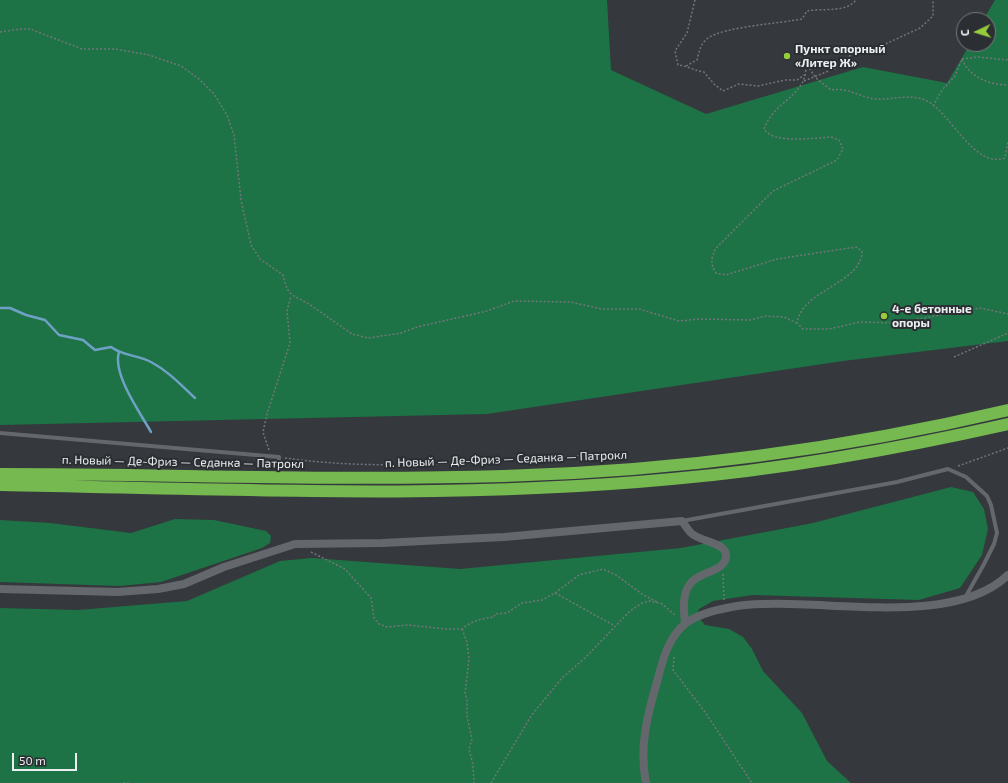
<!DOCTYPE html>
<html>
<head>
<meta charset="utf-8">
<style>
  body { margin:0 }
  #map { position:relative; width:1008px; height:783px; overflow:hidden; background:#35383c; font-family:"Exo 2",sans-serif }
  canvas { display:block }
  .north { position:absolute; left:956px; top:12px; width:40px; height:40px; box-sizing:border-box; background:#2b2e32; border:1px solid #787b7e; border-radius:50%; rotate:266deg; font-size:11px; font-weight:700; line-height:16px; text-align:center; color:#eceef0 }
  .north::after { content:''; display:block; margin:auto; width:14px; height:18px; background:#94cc3c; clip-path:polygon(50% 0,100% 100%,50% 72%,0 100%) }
  .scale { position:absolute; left:12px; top:753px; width:65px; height:18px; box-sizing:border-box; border:2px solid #eceef0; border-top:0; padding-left:5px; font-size:12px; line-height:14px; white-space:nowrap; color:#eceef0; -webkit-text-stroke:3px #2b2e32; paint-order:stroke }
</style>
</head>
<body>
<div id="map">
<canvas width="1008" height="783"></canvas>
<div class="north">С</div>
<div class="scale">50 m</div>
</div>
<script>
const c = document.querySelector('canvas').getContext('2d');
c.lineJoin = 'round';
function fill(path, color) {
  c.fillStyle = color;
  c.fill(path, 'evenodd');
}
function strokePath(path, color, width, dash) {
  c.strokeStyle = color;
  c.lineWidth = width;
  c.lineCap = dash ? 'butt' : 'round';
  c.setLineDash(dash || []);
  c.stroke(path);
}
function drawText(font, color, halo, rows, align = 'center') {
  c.font = font + ' "Exo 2",sans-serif';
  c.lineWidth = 4;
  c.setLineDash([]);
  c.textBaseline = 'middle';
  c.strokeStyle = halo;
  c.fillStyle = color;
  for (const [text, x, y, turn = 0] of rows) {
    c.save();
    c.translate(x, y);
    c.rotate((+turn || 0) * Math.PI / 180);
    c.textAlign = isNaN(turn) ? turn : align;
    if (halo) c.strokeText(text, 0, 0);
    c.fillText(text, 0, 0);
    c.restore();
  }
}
fill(new Path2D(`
  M0,0H607L611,70L706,114L863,67L947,83L970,44H988V20H983L995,0H1008V341L843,361L487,414L0,425Z
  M951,487L973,492L984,509L988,529L982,555L960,588L919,600L753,595L713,601L699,609L697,616L705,625L729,629L743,637L752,649L763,671L802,713L827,761L851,783H0V608L78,610L187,601L280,561L312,558L460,569L681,548L813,523Z
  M175,519L214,520L266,531L271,536L270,543L262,548L161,582L120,586L0,582V520L50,523L131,533Z`), '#1d7345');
strokePath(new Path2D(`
  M0,308H10L26,315L45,320L59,335L83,340L95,350L111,347C123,356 138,355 151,362C168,371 181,385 195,398
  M119,352C112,374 141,414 151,432`), '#6fa1c7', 2.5);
strokePath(new Path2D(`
  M695,0L687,33L675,51L678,65C688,66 695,71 704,72L714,84L723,91L739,84L758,86L785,80H797L806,74
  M0,32L21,29H30L82,49H115L149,55L181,66L199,79L214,94L227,115L234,135L241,200L251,245L260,259L283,275L287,289L292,295L309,304L352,334L368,338L401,333L417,327L487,311L514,301L570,302L602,309H639L679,321L699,319L750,320L765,316L784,317L797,323
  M804,54C815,96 775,97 764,129C772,144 814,138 831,137L839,140L843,149L837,160L773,191L716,248C711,258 710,264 716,273L726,275L777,259L856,247L862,251C862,284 802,289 797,323L803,329H829L860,322L895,323L980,308L1008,314
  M962,59C969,77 989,85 1008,85
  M962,59L977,57L1008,60
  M807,65L816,78L831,90C847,87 860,97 875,99C892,100 912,93 927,101C950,112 974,169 1005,158L1008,141
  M686,66L697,60C699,51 701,43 708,38C723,27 782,23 802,19L807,11C822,8 846,13 856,0
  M804,81L836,68L848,57L865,47H879L920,28L933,16V0
  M933,106L942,90L955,76L962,59
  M954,357L1008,333
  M269,450L263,432L267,414L290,343L287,311L291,296
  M285,458C384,472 492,461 592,455
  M958,466L1008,448
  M311,552L345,569L371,598L374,618L379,624L387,627L408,625L446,629H462C471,621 483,618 494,617L495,614L507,613L522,603L542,600L555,593L615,626
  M723,574L724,600
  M555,593L579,575L603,569L616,575L642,594L657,602
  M661,603L676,616
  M462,629L467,642L469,659L465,693L467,699V717L472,739L469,749L473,765L474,783
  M674,657L673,670L705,712L752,783
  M123,783H130
  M491,783L531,716L562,678L585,658L630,611L642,603L649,601L660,603`), '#737679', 1.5, [2, 2]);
strokePath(new Path2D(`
  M0,433L279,457V473
  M682,521L897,482L948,469L966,477L987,496L991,505L997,533L994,544L984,564L966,596`), '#64686d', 4);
strokePath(new Path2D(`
  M0,589L118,592L158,589L184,584L224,567L295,544L382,543L504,537L682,521C685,525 688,530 691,533C700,542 725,542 726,555C727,573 697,570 688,587C682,598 684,612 685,623
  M646,783C639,748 647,716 657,682C662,662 668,637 686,623C700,613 720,609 737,606C812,595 950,631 1008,575`), '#64686d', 8);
strokePath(new Path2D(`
  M0,474C168,474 336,481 504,476C674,471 843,449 1008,410
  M0,485C224,489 449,500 672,479C785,469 897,449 1008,424`), '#75b950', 12);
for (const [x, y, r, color] of [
  [787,56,4,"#94cc3c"],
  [884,316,4,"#94cc3c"]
]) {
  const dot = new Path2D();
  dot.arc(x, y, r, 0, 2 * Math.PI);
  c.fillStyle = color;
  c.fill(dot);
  strokePath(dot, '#2b2e32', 1.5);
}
drawText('bold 12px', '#eceef0', '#2b2e32', [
  ["Пункт опорный",795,49],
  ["«Литер Ж»",795,63],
  ["4-е бетонные",892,309],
  ["опоры",892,323]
], 'left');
drawText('12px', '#eceef0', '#2b2e32', [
  ["п. Новый — Де-Фриз — Седанка — Патрокл",506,459,-2],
  ["п. Новый — Де-Фриз — Седанка — Патрокл",183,462,1]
]);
</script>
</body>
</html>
